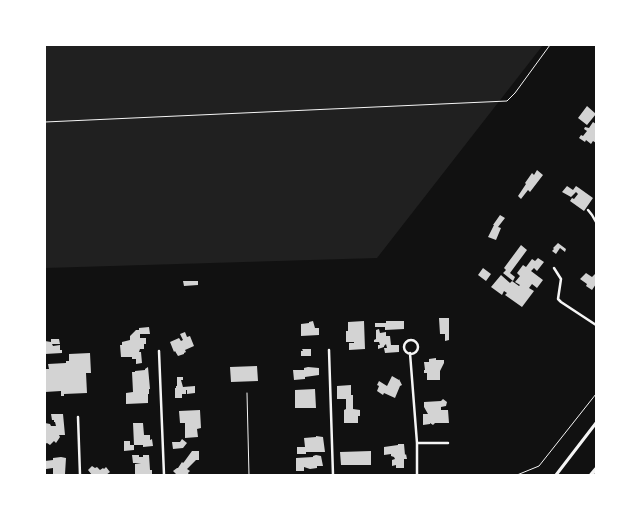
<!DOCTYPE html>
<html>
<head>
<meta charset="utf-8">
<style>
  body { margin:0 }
  #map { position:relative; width:641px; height:520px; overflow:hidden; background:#111; font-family:Barlow,sans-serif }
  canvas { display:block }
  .frame { position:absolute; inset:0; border:46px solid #fff; pointer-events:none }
</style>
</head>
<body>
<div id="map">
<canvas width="641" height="520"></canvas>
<div class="frame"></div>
</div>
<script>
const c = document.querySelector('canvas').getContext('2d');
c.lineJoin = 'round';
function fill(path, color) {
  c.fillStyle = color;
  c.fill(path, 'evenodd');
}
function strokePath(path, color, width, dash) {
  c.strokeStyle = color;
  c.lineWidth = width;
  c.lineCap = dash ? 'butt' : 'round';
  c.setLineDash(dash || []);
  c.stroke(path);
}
fill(new Path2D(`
  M45,45H543L377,258L45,268Z`), '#202020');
fill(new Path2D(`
  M587,106L596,114L587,125L578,118Z
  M593,122L596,124V143L593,141L591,144L586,140L585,142L579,138L581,135L583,136L587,131L584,129L585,127L589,128Z
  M537,170L543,175L530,192L528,190L521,199L518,196L526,184L525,183L532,173L534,175Z
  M567,186L573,190L576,186L579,188L593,198L584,211L570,201L572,198L574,199L578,194L576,192L571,197L562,192Z
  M500,215L505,218L498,227L501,228L496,240L488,237L494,225H493Z
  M558,243L566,249L565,252L560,248L556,254L552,251L554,249L553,248Z
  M521,245L527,250L510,273L515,277L513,281L503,273L506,270L504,268Z
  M538,258L544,262L537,271L534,268L531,271L543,280L537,288L532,284L529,288L534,291L522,307L505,295L507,293L504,291L502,295L491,287L501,275L510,283L512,281L519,286L520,285L515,282L520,276L517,273L523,265L526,267L532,259L535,261Z
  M483,268L491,274L486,281L478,275Z
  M586,273L592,277L596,273V284L592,290L586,286L587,284L580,279Z
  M183,281H198V285L184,286Z
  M439,318H449V340L445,341V334H440Z
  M313,321L315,328H319V335L301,336V324L309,323V322Z
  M364,321L365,349L349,350V343H354V342H346V331H348V322Z
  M386,321H404V329L385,330V327H375V323H386Z
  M149,327L150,334H140V338H146V344H144V349H140L139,352H141L142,363L136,364V359H132V357H121L120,345H122V342L130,340V336L136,330H139V328Z
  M379,329L380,333L386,332V336H390L391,345H399V352L385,353L384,348H387L386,344L384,346V347L378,349V345H380L379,342H374V340L376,339V330Z
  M185,332L187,337L190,336L194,346L185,350L186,352L184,353V354L178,356L175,351L174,352L170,342L179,338L181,341L183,340L180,334Z
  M51,339H59L60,344H52L53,346L60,345V350H62V353L45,354V341L51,342Z
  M302,349H311V356H301V351H303Z
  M90,353L91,373H86L87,393L64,394V396H61V391L45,392V369H49L48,364L66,363V361H69V354Z
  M436,358V360H444V363L440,371V380H427V373H424V370H425L424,362H429V359Z
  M257,366L258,381L231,382L230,367Z
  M148,367L150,389H149V394H148V403L126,404V393L133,392L132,372H135V371L145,370V369Z
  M308,367L319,368V375L305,377V379L294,380L293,370H304V368Z
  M392,376L399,380V379L402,385L400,386L395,398L384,393L383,395L377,391L379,386L377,385L379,381L387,386Z
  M177,377H183V380H181L183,387L195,386V393L187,394V390H186V394H182V398H175V388H176V386H177Z
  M351,385V395H353V409L360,410V416H358V423H344V410L346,409V399H337V386Z
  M315,389L316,408H295V390Z
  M443,399L447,402L446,406L441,407V410H448L449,423H435L433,425L430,423V424L423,425V414H428L424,407V402L441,401Z
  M200,410L201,428L197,429L198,437L185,438V423H180L179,411Z
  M51,414H63L65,435H59L60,437L56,443L54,441L50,445L47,443L45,444V423L50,424L51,426H56L55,422H54V420H52Z
  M133,423H143L144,435H150V440L152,439L153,446L143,447V445H134Z
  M316,436L323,437L325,452H306V454H297V447H305L304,438L316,437Z
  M182,439L187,443L183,448L173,449L172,442H180Z
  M124,441H130V445H134V450L124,451Z
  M398,444H404L405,455L406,454L407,459H404V468H396V465L392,466V460L395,459L394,457L391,456V454L384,455V447L398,445Z
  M192,451H199V460H196L187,469L190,471L188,473L189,475H177L173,471L177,468H178L182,462L183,463L184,462Z
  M371,451V465H341L340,452Z
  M132,455H139V457H143V455H149L150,470H152V475H135V464L141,463H133Z
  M316,455L321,456L323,466H317V468L310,469L304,467V471H296V458L313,457V456Z
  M61,457L66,458L65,474L53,475V468L46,469L45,461L53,460V458Z
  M92,466L95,468L97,467L100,470L103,468L104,469L106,467L110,472L106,475H92L88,470Z`), '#d3d3d3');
strokePath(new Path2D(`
  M45,122L507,101L515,93L550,45
  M517,475L539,466L596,394`), '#f5f5f5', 1);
strokePath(new Path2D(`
  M247,393L249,475`), '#f5f5f5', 1);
strokePath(new Path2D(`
  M588,210L592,215L596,222
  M554,268L561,279L558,299L561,302L596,325
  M404 347a7 7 0 1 1 14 0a7 7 0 1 1-14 0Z
  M329,350L333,475
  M159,351L164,475
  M410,353L417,443V475
  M78,417L80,475
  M417,443H448`), '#f5f5f5', 2.5);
strokePath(new Path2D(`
  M556,475L596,423`), '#f5f5f5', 3);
strokePath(new Path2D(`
  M591,475L596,469`), '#f5f5f5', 4);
</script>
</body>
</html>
